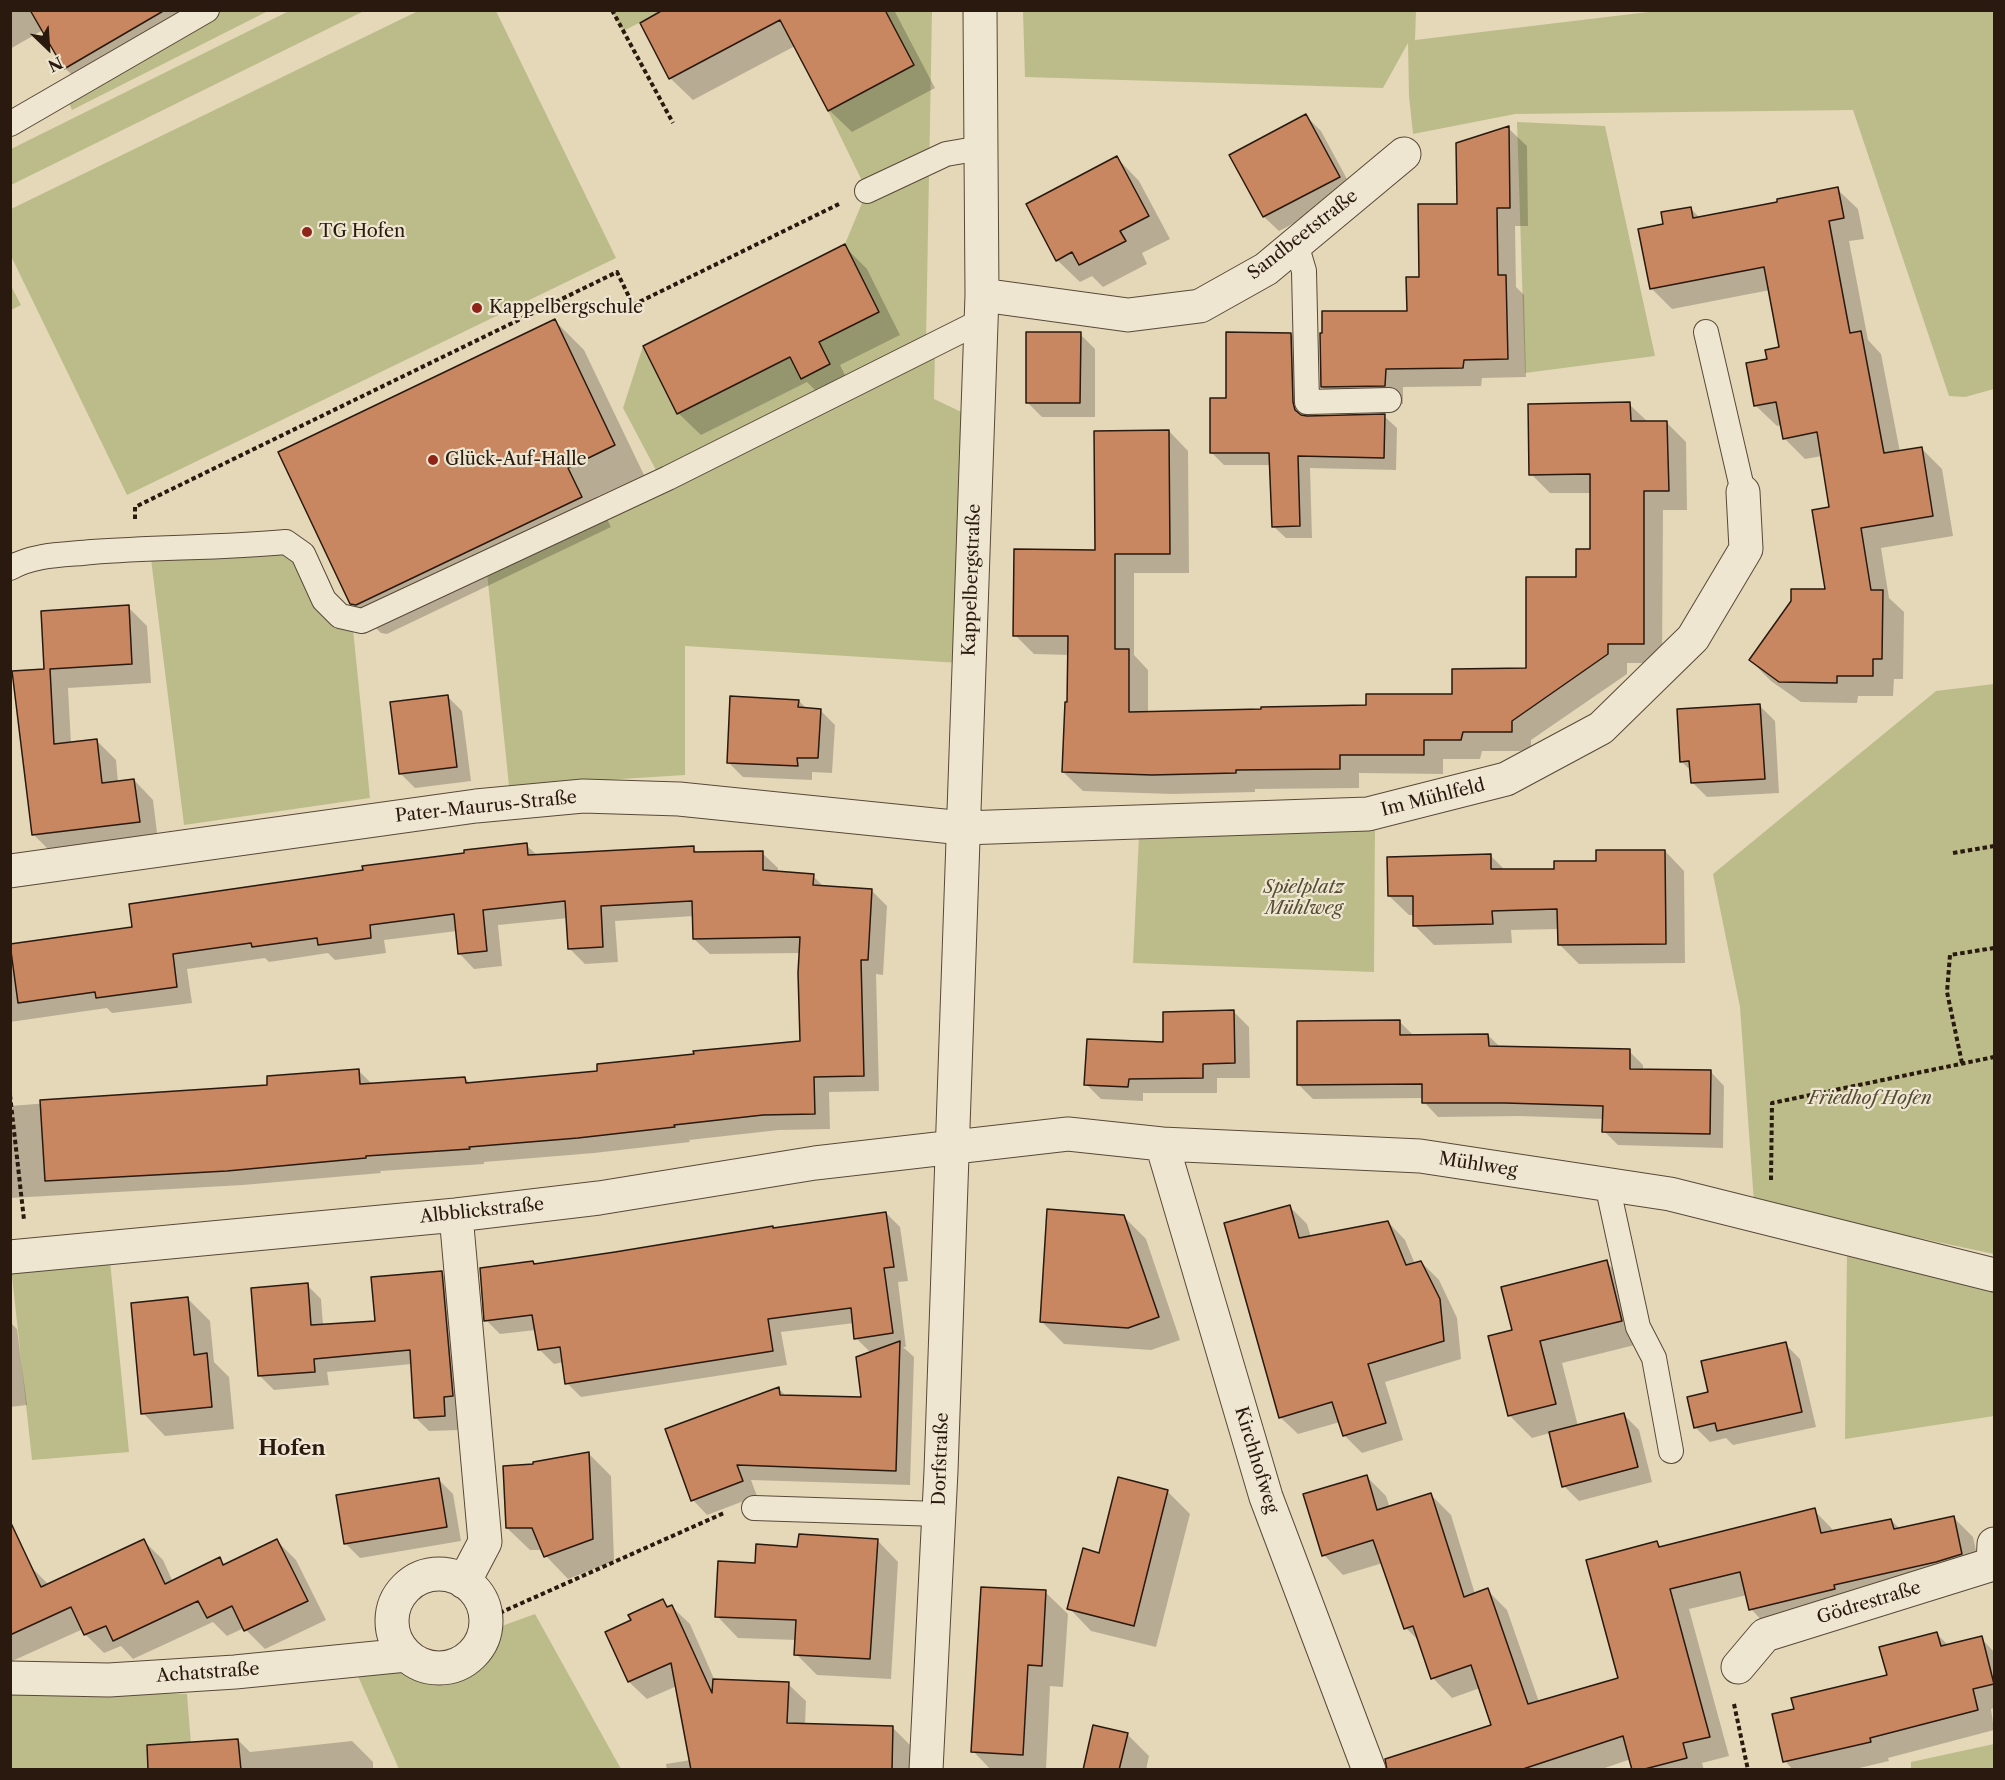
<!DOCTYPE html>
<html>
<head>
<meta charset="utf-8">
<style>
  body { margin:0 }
  #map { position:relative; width:2005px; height:1780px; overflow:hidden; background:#e5d8b8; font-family:"Libre Caslon Text",serif }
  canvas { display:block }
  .frame { position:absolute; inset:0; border:12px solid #29190e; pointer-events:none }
  .north { position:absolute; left:18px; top:18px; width:60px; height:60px; -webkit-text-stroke:4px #eee6d1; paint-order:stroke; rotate:155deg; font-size:16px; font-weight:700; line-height:24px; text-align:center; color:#29190e }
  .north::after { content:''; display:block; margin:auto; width:21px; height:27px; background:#29190e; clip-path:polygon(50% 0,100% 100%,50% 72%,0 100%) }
</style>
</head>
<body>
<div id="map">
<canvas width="2005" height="1780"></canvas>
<div class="frame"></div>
<div class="north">N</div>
</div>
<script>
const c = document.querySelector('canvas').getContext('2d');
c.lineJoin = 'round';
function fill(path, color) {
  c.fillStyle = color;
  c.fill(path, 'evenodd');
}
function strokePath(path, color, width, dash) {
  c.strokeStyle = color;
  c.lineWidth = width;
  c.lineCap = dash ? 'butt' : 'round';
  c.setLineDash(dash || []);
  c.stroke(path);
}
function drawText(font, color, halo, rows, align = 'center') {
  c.font = font + ' "Libre Caslon Text",serif';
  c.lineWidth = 4.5;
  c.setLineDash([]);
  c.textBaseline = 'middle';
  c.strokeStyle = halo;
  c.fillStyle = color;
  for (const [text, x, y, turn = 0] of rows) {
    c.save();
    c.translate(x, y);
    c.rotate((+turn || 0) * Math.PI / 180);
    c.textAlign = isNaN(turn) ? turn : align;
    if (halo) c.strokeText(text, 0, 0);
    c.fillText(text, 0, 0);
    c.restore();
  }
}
fill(new Path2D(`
  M291,10L364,11L11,185V149Z
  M1665,10L1994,11V389L1965,397L1949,396L1853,110L1515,114L1413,134L1409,96L1408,43L1383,88L1025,77L1023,11H1416L1415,40Z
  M208,11H268L72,110L65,94Z
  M418,11H496L616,258L127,495L11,256V209Z
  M612,11H663L623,31Z
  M885,11H932L926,342L657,472L623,408L643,346L677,414L819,342L845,244L867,191L828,111L914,65Z
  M1517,122L1605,126L1655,356L1525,373Z
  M10,284L21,305L11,310H10Z
  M935,350L934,399L972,417L960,663L685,646V775L509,786L487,573Z
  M283,550L353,629L370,798L184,825L151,559Z
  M1994,684V1254L1754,1203L1740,1007L1713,874L1936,691Z
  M1375,827L1374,972L1133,963L1139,835Z
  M1847,1249L1994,1289V1416L1845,1439Z
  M110,1261L129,1452L32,1460L11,1267Z
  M535,1614L621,1769H399L357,1674L405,1670L458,1676L484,1664L499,1627Z
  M11,1689L187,1694L193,1769L11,1770Z
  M1994,1744V1769H1911V1762Z`), '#bcbc8a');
fill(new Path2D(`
  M10,10H203L79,82L65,68L43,30L10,49Z
  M666,10H894L935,88L852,132L829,110L795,46L693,100L670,78Z
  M1306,116L1321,131L1354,192L1279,231L1264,217L1231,156Z
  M1508,128L1527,146L1528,226H1515L1516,287L1524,295L1526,377L1482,378L1481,386L1403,387V404L1341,405L1322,387L1408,313L1420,278L1459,205Z
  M1117,158L1139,181L1170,239L1142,253L1147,264L1103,287L1092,276L1080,282L1057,260Z
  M1837,189L1858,209L1864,239L1849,241L1868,340L1881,354L1900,452L1921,448L1942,469L1953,536L1881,548L1889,598L1904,612L1903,679H1894L1893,696H1858L1857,703L1801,702L1771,681L1750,660L1827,591L1831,509L1822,456L1805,459L1784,438L1782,425L1777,426L1756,406L1769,360L1781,348L1770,290L1672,309L1651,288L1664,225L1691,209L1701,219L1779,204Z
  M844,246L867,269L900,335L840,365L851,387L825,400L807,382L701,435L678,413Z
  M555,321L584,350L644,475L596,497L611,527L387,634L381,633L351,603Z
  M1080,334L1095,349V417H1042L1027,402Z
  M1291,334L1303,347L1305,417L1384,416L1397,428L1396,470L1310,468L1312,538H1286L1273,526L1271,465H1224L1211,452L1227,400Z
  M1629,404L1648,422H1666L1686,442L1687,510H1663L1662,663H1627V674L1531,740V751H1482L1480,759H1443V774L1359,773V788L1255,789V792L1172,794L1083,791L1063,772L1068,704L1069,655L1034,654L1015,635L1096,551L1169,431L1188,451L1189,573H1134V655L1148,670V713L1368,707L1454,696L1527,670L1592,551L1591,493H1550L1531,474Z
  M128,607L147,626L151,683L68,688L71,744L97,741L116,760L118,782L134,780L153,800L158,841L53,854L34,835L46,670Z
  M447,696L462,711L471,781L415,788L400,773Z
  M799,701L807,709L820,710L835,725L832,773L812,772V780L743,777L728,762Z
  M1760,706L1775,721L1779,793L1707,797L1692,782L1691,771L1681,761Z
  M526,845L538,856L693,848L699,854L762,853L778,868V873L813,876L824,887L871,890L887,906L883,975L876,974L879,1091L829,1092L830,1129L779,1130L689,1140L690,1142L594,1153L484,1162V1164L380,1171L381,1173L243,1185L10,1198V1106L269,1086L358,1070L373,1085L465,1078L471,1084L599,1072L801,1042V953L710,954L694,939V916L615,921L618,962L585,964L570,949L568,918L498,925L502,966L474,969L459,953L457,931L384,940L386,953L335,960L328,953L269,962L265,958L187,969L192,1003L112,1013L107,1008L10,1022V946L133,928L364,872Z
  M1665,851L1684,871L1685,963L1579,964L1559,944V929L1511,930L1512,943L1434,945L1414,925V915H1409L1389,896L1491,856L1505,870H1556Z
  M1234,1012L1249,1027L1250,1078H1217V1093H1143V1101L1101,1099L1086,1084L1164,1043Z
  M1400,1022L1414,1036L1488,1035L1501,1048L1629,1051L1643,1065V1071H1710L1724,1086L1723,1148L1618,1145L1604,1131V1119L1520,1116L1438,1117L1424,1102V1098L1313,1099L1298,1084Z
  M1290,1207L1307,1224L1311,1237L1388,1222L1405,1240L1415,1264L1421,1262L1439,1280L1457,1318L1461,1359L1385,1382L1403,1440L1362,1453L1344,1435L1340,1422L1298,1434L1280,1417Z
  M886,1213L900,1227L908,1281L898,1282L906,1347H903L914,1357L910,1485L751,1480L757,1496L707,1515L693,1500L778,1388L787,1397L862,1399L871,1353L856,1338L854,1323L781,1332L787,1365L581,1397L567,1383L564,1362L554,1364L540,1350L536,1330L500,1334L486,1320L535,1265Z
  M1123,1216L1146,1239L1180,1340L1151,1350L1064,1344L1041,1321Z
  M1606,1262L1629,1285L1643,1343L1562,1363L1578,1426L1624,1415L1639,1430L1652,1482L1579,1501L1564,1486L1550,1433L1532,1438L1509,1415L1514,1331Z
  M442,1273L455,1286L458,1430L429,1431L415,1417L412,1364L327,1372L329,1385L274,1390L260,1376L307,1285L321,1299L323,1325L376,1322Z
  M188,1299L210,1321L214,1362L229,1377L234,1429L165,1436L143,1413Z
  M10,1322L17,1329L27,1405L10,1407Z
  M1785,1344L1800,1359L1816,1427L1733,1445L1726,1438L1710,1442L1695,1427L1710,1393Z
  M589,1454L611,1476L614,1561L568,1579L546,1556L543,1550H530L507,1528L535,1466Z
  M1366,1476L1386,1496L1390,1508L1431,1495L1451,1515L1475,1594L1487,1590L1507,1610L1539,1702L1620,1679L1657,1543L1662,1548L1814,1510L1835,1532L1891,1520L1900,1529L1953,1517L1973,1537L1981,1573L1770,1629L1751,1609L1747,1595L1689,1609L1729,1756L1702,1763L1704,1770H1634L1631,1759L1599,1770H1393L1492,1726L1480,1688L1452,1698L1433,1678L1420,1642L1406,1628L1383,1563L1343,1575L1324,1555Z
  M438,1479L453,1494L461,1541L360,1558L345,1543Z
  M1167,1491L1190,1514L1156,1647L1091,1631L1069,1608L1100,1555Z
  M877,1540L898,1562L891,1679L817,1675L796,1654L797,1640L738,1638L717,1616L756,1564L799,1548Z
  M144,1541L163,1560L173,1582L220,1559L226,1566L277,1541L296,1560L326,1620L265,1649L244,1628L227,1636L213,1622L133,1659L121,1646L104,1653L85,1634L83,1629L10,1662V1557L32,1568L49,1585Z
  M1045,1592L1068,1614L1063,1687L1050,1686L1046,1770H991L973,1751Z
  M663,1601L670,1608L672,1607L690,1624L715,1681L788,1684L806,1701L805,1725L892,1727L910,1745L909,1770H667L666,1764L691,1760L677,1686L647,1699L629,1682L607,1632L633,1621Z
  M1936,1633L1949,1646L1981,1638L1994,1652V1708L1991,1709L1994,1730L1888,1758L1889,1761L1851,1770H1793L1785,1761L1796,1711L1888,1676Z
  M1127,1734L1149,1756L1146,1770H1084Z
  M238,1740L250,1752L352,1741L373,1762V1770H200Z`), '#0003');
const building = new Path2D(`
  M30,10H165L64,69Z
  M663,10H885L914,65L828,111L780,20L669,79L640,23Z
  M1306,114L1340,177L1263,217L1229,155Z
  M1509,126L1510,208H1497L1498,275H1506L1508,359L1464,360L1463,368L1386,369L1385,386L1321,387L1320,333H1322V311H1407L1406,277H1419L1418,204H1457L1456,143Z
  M1117,156L1149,216L1120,231L1126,241L1079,265L1072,252L1056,261L1026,204Z
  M1838,187L1844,218L1829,221L1850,333L1861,331L1884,453L1922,447L1933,516L1861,528L1871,590H1883L1882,659H1873V676H1837V683L1779,682L1749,660L1791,601V589H1825L1812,510L1829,507L1817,432L1783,439L1776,402L1754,406L1746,363L1767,359L1765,350L1779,347L1764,267L1650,289L1638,229L1663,224L1661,212L1691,207L1693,218L1777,202V199Z
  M845,244L879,312L819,342L830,364L801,379L790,357L677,414L643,346Z
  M555,319L615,445L568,468L582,497L356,605L350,604L278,452Z
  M1026,332H1081L1080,403H1026Z
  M1226,332L1291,333L1293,402L1295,410L1301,415L1307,416L1385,414L1384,458L1298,456L1300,526L1272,527L1269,453H1210V398H1226Z
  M1630,402L1631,421H1667L1669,491H1644V644H1608V654L1512,721V732H1463L1461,740H1424V755H1340V769L1236,770V773L1152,775L1062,772L1065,702H1067L1068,636H1013L1014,549L1095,550L1094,431L1169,430L1170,554H1115V649H1129V712L1261,709V707L1366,705V694H1452V669L1526,668V577H1576V549H1590V474L1529,475L1528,404Z
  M129,605L132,664L50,669L54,744L97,739L102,783L134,779L140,822L32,835L12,671L44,669L41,611Z
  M448,695L457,767L399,774L390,702Z
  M730,696L799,700L798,707L821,709L818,758H797L798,766L727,763Z
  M1760,704L1765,779L1691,783L1689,761L1680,762L1677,709Z
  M527,843L528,855L694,846V852L763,851V870L814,874L813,885L872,889L868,960H861L864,1076L814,1077L815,1114L763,1115L674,1125L675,1127L578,1138L469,1147L470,1149L366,1156V1158L227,1171L45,1181L40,1100L267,1085V1076L359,1069L360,1084L465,1077L466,1083L597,1071V1064L694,1054L693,1051L800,1041L798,973L800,937L693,939L692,901L601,906L603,947L568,949L565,901L483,910L487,951L458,954L454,914L370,925L371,938L318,945L317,938L252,947L251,943L173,954L177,987L96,998L95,992L18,1003L10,944L132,927L129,904L363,870L362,866L464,853V850Z
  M1596,850H1665L1666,944L1558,945L1557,909L1492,911L1493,924L1413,926V896H1388L1387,857L1491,854V869H1554V861H1596Z
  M1234,1010L1235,1063L1203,1064V1078L1129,1079L1128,1087L1084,1085L1087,1039L1163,1042V1012Z
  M1400,1020V1035L1488,1034L1489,1046L1630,1049V1069L1711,1070L1710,1134L1602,1132L1603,1106L1505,1103H1422V1084L1297,1085V1021Z
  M1290,1205L1299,1238L1388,1221L1406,1265L1421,1261L1440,1299L1444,1341L1368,1364L1386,1423L1343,1436L1332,1402L1279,1418L1224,1223Z
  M1047,1209L1124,1215L1159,1317L1128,1328L1040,1322Z
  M886,1212L894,1267L884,1268L893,1333L854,1339L851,1308L768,1319L773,1351L565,1384L560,1347L538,1350L532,1315L484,1321L480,1268L533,1261L534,1264L615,1252L773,1226V1228Z
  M1607,1260L1622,1321L1540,1341L1556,1404L1508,1416L1488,1336L1512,1330L1501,1287Z
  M442,1271L453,1396L444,1397L445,1416L414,1418L410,1350L314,1359L315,1372L258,1376L251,1288L308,1283L311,1325L375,1321L371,1277Z
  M188,1297L194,1355L207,1353L212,1407L141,1414L131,1303Z
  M900,1341L896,1471L737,1465L743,1481L691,1501L665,1429L779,1387L780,1395L861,1397L856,1357Z
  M1786,1342L1802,1412L1717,1431L1715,1423L1694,1428L1687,1397L1708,1392L1701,1361Z
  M1624,1413L1638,1467L1562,1487L1549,1432Z
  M589,1452L593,1539L544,1557L532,1528H506L503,1466L533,1464V1462Z
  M1367,1475L1377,1510L1431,1493L1464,1597L1488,1588L1528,1704L1618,1678L1586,1560L1657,1541L1659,1547L1815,1508L1821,1533L1891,1519L1894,1529L1954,1516L1962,1554L1936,1562L1834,1585L1835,1589L1749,1610L1740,1572L1670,1589L1710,1737L1683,1743L1687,1758L1641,1770H1632L1623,1736L1520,1770H1387L1385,1759L1491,1725L1471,1665L1431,1679L1413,1626L1404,1629L1373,1540L1322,1556L1303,1494Z
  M1118,1477L1168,1490L1134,1626L1067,1609L1083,1548L1099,1553Z
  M439,1478L447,1527L344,1544L336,1495Z
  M10,1521L41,1587L144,1539L165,1584L220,1557L223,1565L277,1539L308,1601L244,1631L232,1606L207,1618L198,1601L113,1641L106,1626L84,1635L71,1607L10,1635Z
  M799,1534L878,1539L870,1659L794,1655L796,1620L715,1617L718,1561L755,1563L756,1544L797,1547Z
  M981,1587L1046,1590L1042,1666L1028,1665L1023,1755L971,1752Z
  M663,1599L667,1607L672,1605L712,1693L713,1679L789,1682L787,1723L893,1726L892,1770H691L671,1663L628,1682L605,1632L631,1620L628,1615Z
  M1937,1632L1941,1646L1982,1636L1994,1684L1973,1689L1978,1710L1870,1738L1871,1742L1783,1762L1772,1714L1794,1709L1791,1698L1887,1675L1879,1647Z
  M1093,1725L1128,1733L1119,1770H1083Z
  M238,1739L241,1770H148L147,1745Z`);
fill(building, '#c88661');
strokePath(building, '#29190e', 1.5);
const lane = new Path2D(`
  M10,124L207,10
  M867,191L946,154L981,148
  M1296,244L1304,271L1307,402L1389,400
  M1706,332L1743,492
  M10,568C35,554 64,555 92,552C156,547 221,548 286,542L303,554L324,600L340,616L362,621L668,478L981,321
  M1607,1184L1638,1327L1654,1358L1671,1451
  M754,1508L939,1514`);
const street = new Path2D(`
  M982,295L1128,315L1200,306L1266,269L1404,154
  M10,871L476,806L583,796L679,799L963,828L1368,814L1506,779L1601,728L1693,638L1746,549L1743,492
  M1162,1144L1266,1497L1369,1770
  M456,1215L485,1542L464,1582
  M10,1257L456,1215L599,1198L815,1163L1068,1134L1162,1144L1420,1156L1670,1194L1994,1275
  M392 1621a47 47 0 1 1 94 0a47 47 0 1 1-94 0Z
  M1738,1667L1765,1635L1993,1564L1994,1544
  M10,1678L109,1680L235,1672L406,1655
  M926,1770L941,1471L982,295L980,10`);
strokePath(lane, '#584938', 26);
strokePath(street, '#584938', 35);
strokePath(new Path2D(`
  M612,10L673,123
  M135,519V507L617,272L633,305L839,204
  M1953,853L1994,846
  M1962,1063L1947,992L1950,955L1994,948
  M10,1095L24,1220
  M1771,1180L1772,1103L1994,1057
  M486,1619L724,1513
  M1734,1704L1748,1770`), '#29190e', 4, [4.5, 3]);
strokePath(lane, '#eee6d1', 24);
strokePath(street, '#eee6d1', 33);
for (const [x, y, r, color] of [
  [307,232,6,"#8f2418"],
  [477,308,6,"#8f2418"],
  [433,460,6,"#8f2418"]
]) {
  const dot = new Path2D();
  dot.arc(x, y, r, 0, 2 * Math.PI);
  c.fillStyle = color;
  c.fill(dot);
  strokePath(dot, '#eee6d1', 2);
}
drawText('18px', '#29190e', '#eee6d1', [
  ["TG Hofen",319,232],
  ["Kappelbergschule",489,308],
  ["Glück-Auf-Halle",445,460]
], 'left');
drawText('18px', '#29190e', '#eee6d1', [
  ["Sandbeetstraße",1303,235,-38],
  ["Kappelbergstraße",972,580,-88],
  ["Im Mühlfeld",1433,798,-14],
  ["Pater-Maurus-Straße",486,807,-6],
  ["Mühlweg",1478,1165,9],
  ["Albblickstraße",482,1211,-6],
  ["Dorfstraße",941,1459,-88],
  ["Kirchhofweg",1256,1460,73],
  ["Gödrestraße",1869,1603,-17],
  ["Achatstraße",208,1673,-4]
]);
drawText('italic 18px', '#554a33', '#eee6d1', [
  ["Spielplatz",1304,888],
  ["Mühlweg",1304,909],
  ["Friedhof Hofen",1870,1099]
]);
drawText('bold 21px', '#29190e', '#eee6d1', [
  ["Hofen",292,1449]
]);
</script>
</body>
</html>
